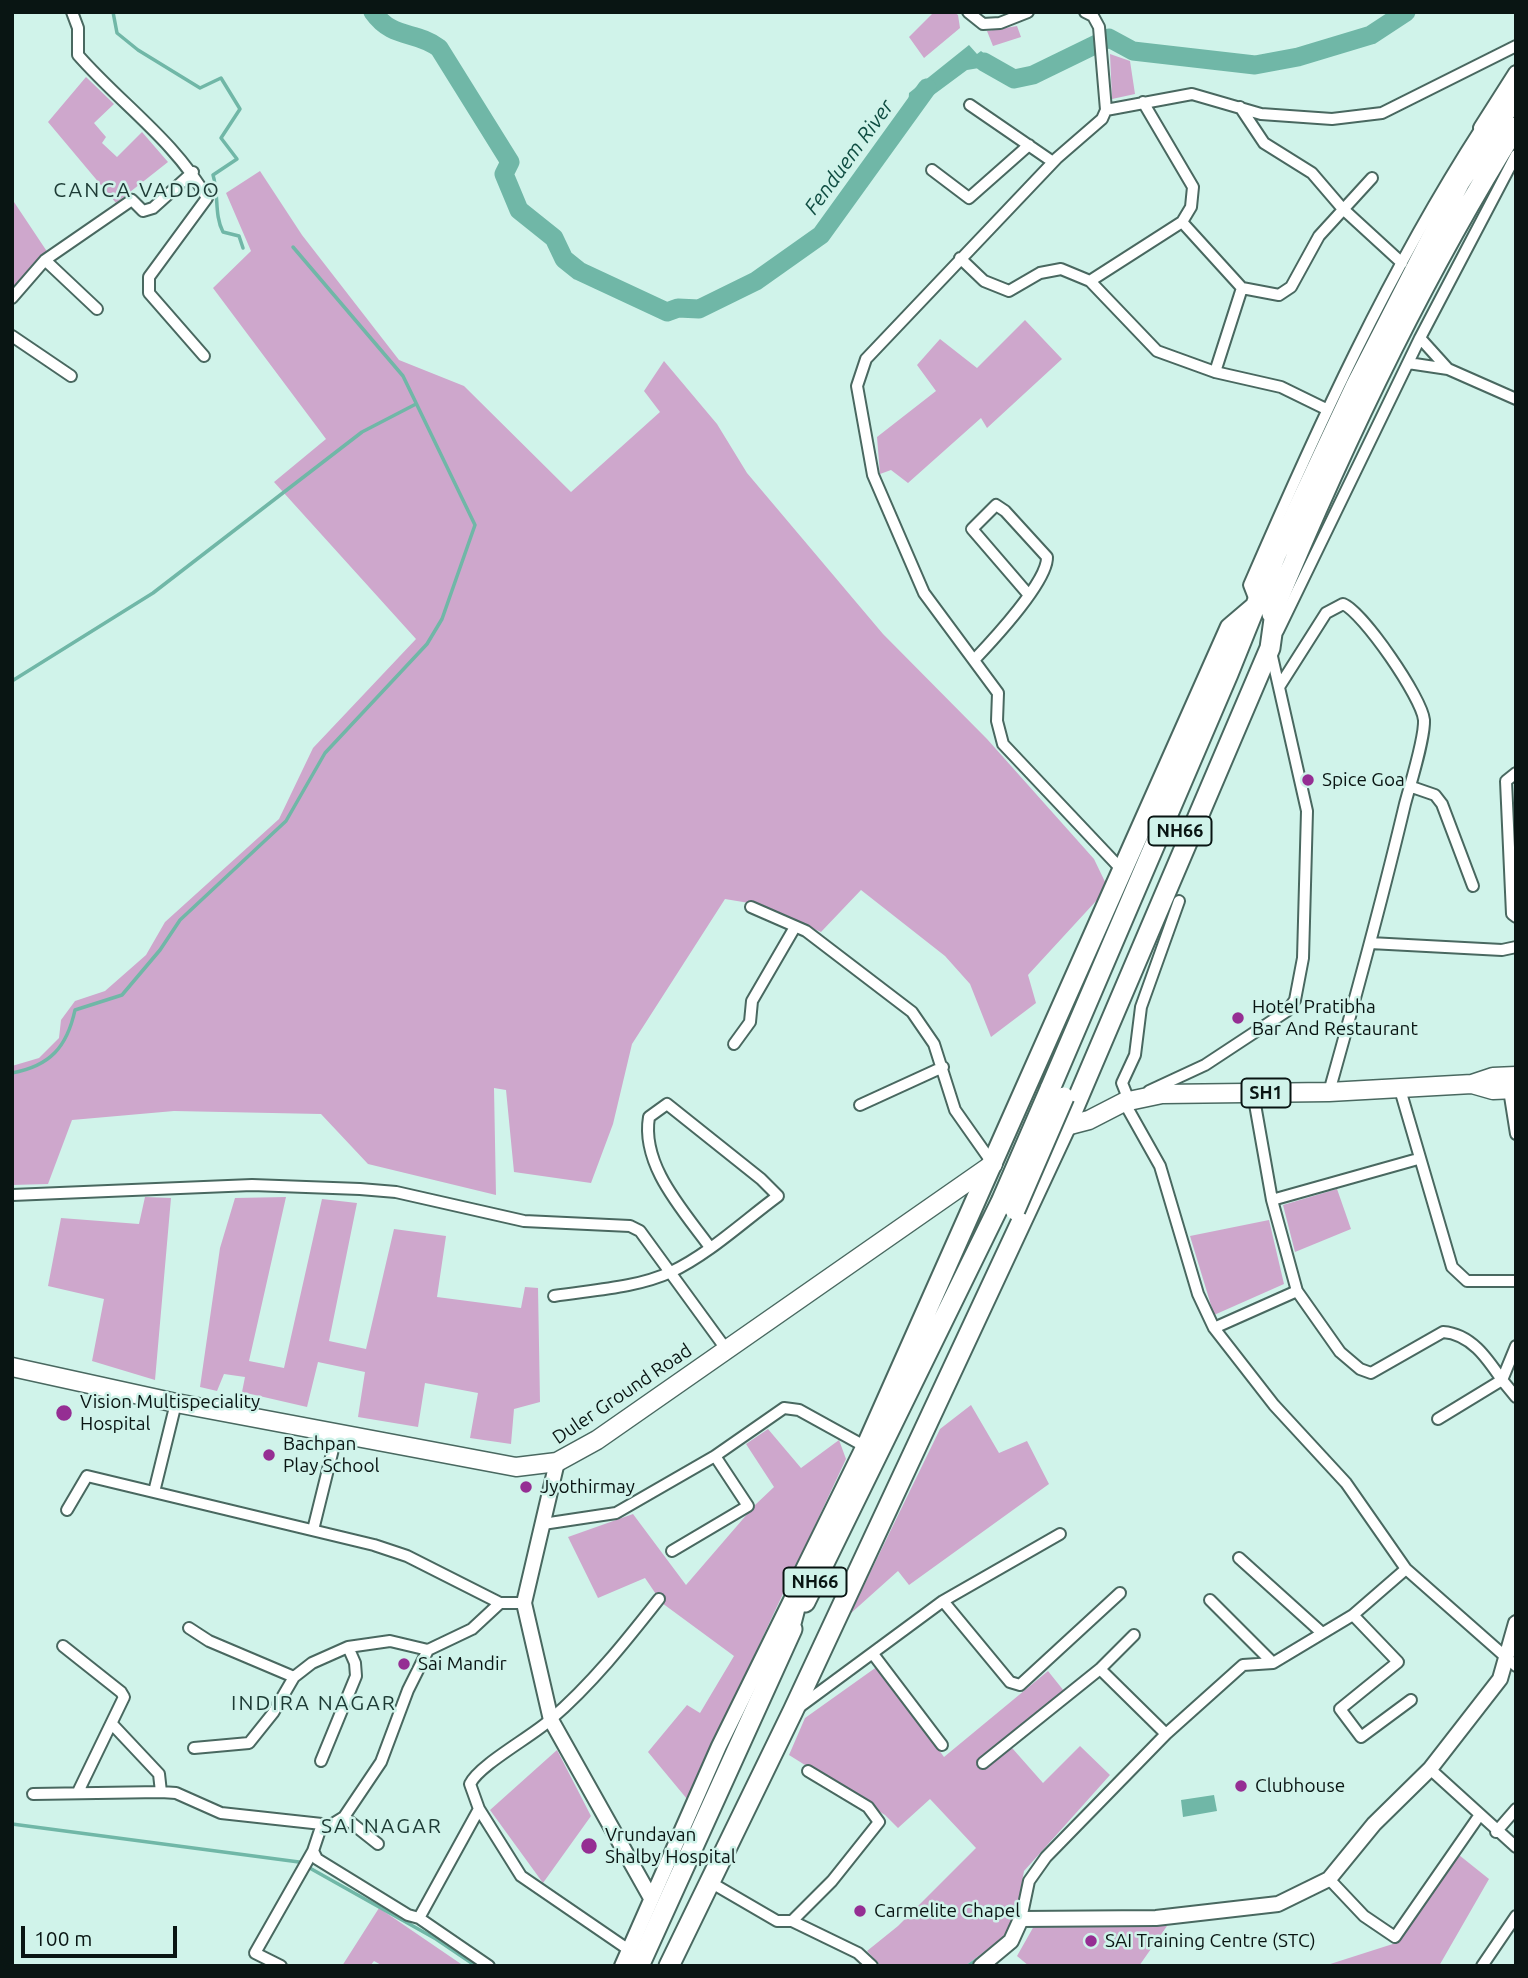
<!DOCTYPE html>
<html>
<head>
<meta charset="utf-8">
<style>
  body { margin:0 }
  #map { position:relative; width:1528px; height:1978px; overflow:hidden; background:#d0f3ea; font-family:Ubuntu,sans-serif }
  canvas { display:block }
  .frame { position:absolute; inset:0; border:14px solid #091513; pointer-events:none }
  .scale { position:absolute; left:21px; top:1926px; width:156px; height:32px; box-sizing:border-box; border:4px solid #091513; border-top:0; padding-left:9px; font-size:21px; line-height:24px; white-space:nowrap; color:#091513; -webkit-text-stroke:5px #d0f3ea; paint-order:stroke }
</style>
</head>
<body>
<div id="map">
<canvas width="1528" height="1978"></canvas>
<div class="frame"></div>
<div class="scale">100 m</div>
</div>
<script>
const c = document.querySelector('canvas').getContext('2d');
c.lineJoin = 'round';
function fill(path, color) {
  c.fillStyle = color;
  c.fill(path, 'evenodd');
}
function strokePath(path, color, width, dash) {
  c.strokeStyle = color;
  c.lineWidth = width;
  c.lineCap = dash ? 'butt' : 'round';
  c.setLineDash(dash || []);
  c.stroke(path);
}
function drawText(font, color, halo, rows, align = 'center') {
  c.font = font + ' Ubuntu,sans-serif';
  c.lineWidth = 5;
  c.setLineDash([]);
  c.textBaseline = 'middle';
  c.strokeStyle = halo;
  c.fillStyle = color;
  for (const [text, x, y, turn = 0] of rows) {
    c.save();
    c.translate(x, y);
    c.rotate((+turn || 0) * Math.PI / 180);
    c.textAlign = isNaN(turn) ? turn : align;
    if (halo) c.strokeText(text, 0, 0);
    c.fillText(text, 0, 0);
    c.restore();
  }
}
fill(new Path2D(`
  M934,12H954L958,15L960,28L924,58L909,37Z
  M1017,26L1021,37L993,46L987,31Z
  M1110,54L1130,61L1135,94L1112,99Z
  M86,77L114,104L94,123L106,137L102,143L117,157L142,132L168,162L116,203L48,122Z
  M260,171L302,235L399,360L464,386L571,492L660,412L644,391L664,361L717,424L747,473L883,634L987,739L1094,859L1108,888L1028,975L1036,1003L991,1037L970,984L945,956L861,890L821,932L761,905L725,899L632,1044L613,1124L591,1183L514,1172L506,1090L494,1088L496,1195L368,1164L321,1114L174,1111L72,1120L48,1184L12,1185V1066L39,1058L59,1038L61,1020L75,1001L105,991L146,955L165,922L279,819L313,748L416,639L274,482L326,439L213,288L251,251L226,193Z
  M12,199L50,256L12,289Z
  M1025,320L1062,359L987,428L981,418L908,483L891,470L880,474L877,437L936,391L917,365L940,339L977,368Z
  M1337,1189L1351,1229L1295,1252L1283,1205Z
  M145,1197L171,1198L155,1380L92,1361L104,1299L48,1286L61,1218L139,1224Z
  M286,1197L249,1361L284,1368L322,1199L357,1203L329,1341L366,1349L394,1229L446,1236L437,1297L521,1308L525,1287L538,1288L540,1402L514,1409L511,1444L470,1438L478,1393L425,1383L418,1427L358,1417L365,1372L318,1362L307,1407L242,1392L245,1377L224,1374L217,1391L200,1387L220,1248L235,1198Z
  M1269,1220L1284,1284L1214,1315L1190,1236Z
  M971,1405L999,1453L1027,1441L1049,1484L909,1585L898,1571L850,1614L940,1429Z
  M768,1429L801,1468L839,1440L846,1459L687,1799L648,1752L687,1705L700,1713L734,1656L662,1603L645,1578L598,1598L568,1537L633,1514L686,1585L755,1505L774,1487L746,1444Z
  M878,1666L944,1757L1048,1671L1064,1691L1005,1740L1043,1783L1080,1746L1110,1775L1024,1871L1016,1914L1002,1939L965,1966H881L867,1951L898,1926L976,1848L930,1799L898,1828L885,1815L789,1755L805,1718Z
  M557,1750L591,1816L543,1883L490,1810Z
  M1459,1855L1489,1879L1439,1966H1324L1399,1942Z
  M379,1908L464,1966H383L374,1961L370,1966H342Z
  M1034,1926H1167L1139,1966H1029L1017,1956Z`), '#cea7cc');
fill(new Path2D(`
  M969,45L977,54L981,51L997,64L1011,82L979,68L967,70L913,110L908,109L909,93Z
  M1214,1795L1217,1811L1183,1817L1181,1800Z`), '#70b7a7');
strokePath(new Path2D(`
  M113,12L117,33L138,50L200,88L221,78L240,109L221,138L237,159L213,175C219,194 214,215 223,232L239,236L243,248
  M12,681L153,593L362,432L416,404
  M12,1073C50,1066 67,1047 75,1010L122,995L160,950L180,920L286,821L325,753L427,644L442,619L475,525L403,376L293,247
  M12,1824L299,1862L436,1939L476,1966
  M968,1966L989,1951`), '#70b7a7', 3.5);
strokePath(new Path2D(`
  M373,12C393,40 415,30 439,48L510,162L504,174L519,210L554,238L564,259L579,271L667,312L678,308L699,309L756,281L821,235L927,88
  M984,62L1014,79L1033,75L1109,38L1133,51L1255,65L1298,57L1371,35L1406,12`), '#70b7a7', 19);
const minor = new Path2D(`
  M72,12L78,28V55C121,104 175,141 207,198L149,277V293L204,356
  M968,12L983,24L1000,23L1028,12
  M1085,12L1093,16L1099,27L1106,110L1102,119L1057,158L866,359L857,386L873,475L924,593L998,693L997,721L1003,744L1122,870
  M970,105L1053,162
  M1240,107L1264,143L1312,173L1342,208L1402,263
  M1106,110L1192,94L1261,114L1332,119L1382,113L1516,46
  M932,170L969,198L1029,145
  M1182,222L1242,288L1215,372
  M960,258L984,281L1009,291L1040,273L1061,269L1090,281L1157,351L1215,372L1281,387L1326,409
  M45,260L97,309
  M1090,281L1182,222L1191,207L1193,187L1143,102
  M1242,288L1279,295L1291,287L1319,236L1372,178
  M12,298L45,260L132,200L143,211L153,208L193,172
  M12,336L71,376
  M1420,338L1448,369L1516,399
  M1408,363L1448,369
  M1256,603L1249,585C1317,428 1388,272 1481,128
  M1278,631L1420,338L1516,155
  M975,659C993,640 1048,581 1047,557L1005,511L996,505L972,529L1028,594
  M1279,687L1326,613L1343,604C1363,612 1422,698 1424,720C1425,738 1410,785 1405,804C1382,901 1356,996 1329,1092
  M1516,773L1506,781L1512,914L1516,917
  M1409,786L1435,795L1442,804L1473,886
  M1179,901L1141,1007L1135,1055L1122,1083L1126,1093L1124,1102L1160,1166L1198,1294L1214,1328L1274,1405L1346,1483L1406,1569L1516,1666
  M751,907L806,931L912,1012L934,1044L955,1110L993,1164
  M1370,943L1502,950L1516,947
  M734,1044L750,1022L752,1001L795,927
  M1399,1086L1452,1267L1467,1281H1516
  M1509,1090L1516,1134
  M1149,1091L1205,1065L1287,1011L1295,1000L1303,958L1307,811L1271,652
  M1253,1093L1272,1200L1297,1291L1340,1352L1360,1369L1371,1373L1443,1332C1471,1334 1487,1358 1502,1380L1438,1419
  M860,1105L943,1067
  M12,1195L252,1185L360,1189L396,1192L524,1221L630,1226L640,1231L726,1349
  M1272,1200L1418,1159
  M554,1296C592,1290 636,1288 671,1272C709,1254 744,1221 778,1196L761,1179L667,1104L649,1117C641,1165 682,1209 709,1246
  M1214,1328L1297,1291
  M1516,1346L1502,1380L1516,1397
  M154,1492L176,1403
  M67,1510L87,1476L374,1545L407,1556L500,1603H524
  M543,1524L616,1513L715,1456L784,1408L799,1410L866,1447
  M313,1530L337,1433
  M672,1551L748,1506L715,1456
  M1239,1558L1321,1632
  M1210,1600L1273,1663
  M943,1601L1010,1682L1020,1685L1120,1593
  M1353,1615L1398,1662L1340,1709L1361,1737L1411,1700
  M189,1628L209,1641L294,1677
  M63,1646L121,1692L124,1697L78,1792
  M873,1654L942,1745
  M1100,1669L1166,1734
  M798,1708L943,1601L1060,1534
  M112,1724L159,1774L161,1792
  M194,1748L249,1743L273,1713L294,1677L312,1663L348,1647L390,1641L428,1650
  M321,1761L356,1676L355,1663L348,1647
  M983,1763L1100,1669L1134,1635
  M1430,1769L1516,1847
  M33,1794L161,1792L176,1793L221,1813L331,1825L344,1817L381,1762L408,1690L428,1650L472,1629L500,1603
  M479,1809L419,1918L489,1966
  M344,1817L378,1844
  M322,1824L313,1851L317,1859L408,1915L419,1918
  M1496,1832L1516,1809
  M1329,1879L1364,1916L1395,1937L1479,1816
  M710,1882L777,1921H792L858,1953L872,1966
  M1021,1919L1029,1881L1046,1857L1166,1734L1243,1665L1273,1663L1353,1615L1406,1569
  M792,1921L832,1881L879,1822L868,1807L808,1771
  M629,1950L521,1876L479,1809L470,1784C479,1765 531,1737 550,1720C591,1685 626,1641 659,1599
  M281,1966L255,1953L313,1851
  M1482,1966L1516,1916`);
const tertiary = new Path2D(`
  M1481,128L1516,73
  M557,1462L524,1603L551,1720L651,1898
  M622,1966L719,1746L792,1598
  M981,1966L1011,1941L1021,1919L1156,1918L1278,1904L1329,1879L1374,1824L1430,1769L1500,1679L1516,1623`);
const primary = new Path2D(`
  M1472,1084L1493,1077L1516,1076
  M1066,1126L1089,1120L1124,1102L1162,1094L1329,1092L1472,1084L1493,1090L1516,1089
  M12,1367L176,1403L516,1467L557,1462L597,1440L993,1164`);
const trunk = new Path2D(`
  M1272,614C1341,447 1420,280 1516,127
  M1050,1089L1228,674L1276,555L1356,385L1460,182L1516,96
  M805,1602L1001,1202
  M787,1639L804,1573L866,1447L1230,628L1257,605
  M639,1966L792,1629
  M669,1966L793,1711L1066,1126L1270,648L1276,605`);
strokePath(minor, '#496860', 14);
strokePath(tertiary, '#496860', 18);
strokePath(primary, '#496860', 21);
strokePath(trunk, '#496860', 23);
strokePath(minor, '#fff', 10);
strokePath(tertiary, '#fff', 14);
strokePath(primary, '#fff', 18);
strokePath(trunk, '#fff', 19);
const trunkBridge = new Path2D(`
  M1001,1202L1050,1089
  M1015,1210L1064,1097`);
strokePath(trunkBridge, '#496860', 23, []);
strokePath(trunkBridge, '#fff', 19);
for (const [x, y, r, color] of [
  [1308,780,7,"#952e93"],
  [1238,1018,7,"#952e93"],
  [64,1413,9,"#952e93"],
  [269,1455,7,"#952e93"],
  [526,1487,7,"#952e93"],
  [404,1664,7,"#952e93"],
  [1241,1786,7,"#952e93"],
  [589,1846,9,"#952e93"],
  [860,1911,7,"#952e93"],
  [1091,1941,7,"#952e93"]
]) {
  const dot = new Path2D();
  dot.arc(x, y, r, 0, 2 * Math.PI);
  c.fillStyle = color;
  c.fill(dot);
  strokePath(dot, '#d0f3ea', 2.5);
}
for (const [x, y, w] of [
  [1180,831,63],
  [1266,1093,49],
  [815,1582,63]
]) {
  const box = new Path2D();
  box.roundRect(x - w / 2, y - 14.5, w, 29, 5);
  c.fillStyle = '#d0f3ea';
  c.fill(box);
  strokePath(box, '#091513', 2);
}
drawText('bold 18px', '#091513', null, [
  ["NH66",1180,831],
  ["SH1",1266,1093],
  ["NH66",815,1582]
]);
drawText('19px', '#091513', '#d0f3ea', [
  ["Spice Goa",1322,780],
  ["Hotel Pratibha",1252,1007],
  ["Bar And Restaurant",1252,1029],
  ["Vision Multispeciality",80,1402],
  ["Hospital",80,1424],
  ["Bachpan",283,1444],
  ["Play School",283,1466],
  ["Jyothirmay",540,1487],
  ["Sai Mandir",418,1664],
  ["Clubhouse",1255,1786],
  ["Vrundavan",605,1835],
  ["Shalby Hospital",605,1857],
  ["Carmelite Chapel",874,1911],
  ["SAI Training Centre (STC)",1105,1941]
], 'left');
drawText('19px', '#091513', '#d0f3ea', [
  ["Duler Ground Road",622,1394,-34]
]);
drawText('italic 21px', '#0f4d42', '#d0f3ea', [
  ["Fenduem River",849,157,-54]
]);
c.letterSpacing = '2px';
drawText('21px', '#1d3b35', '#d0f3ea', [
  ["CANCA VADDO",137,190],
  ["INDIRA NAGAR",314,1703],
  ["SAI NAGAR",382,1826]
]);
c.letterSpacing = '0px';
</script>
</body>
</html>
